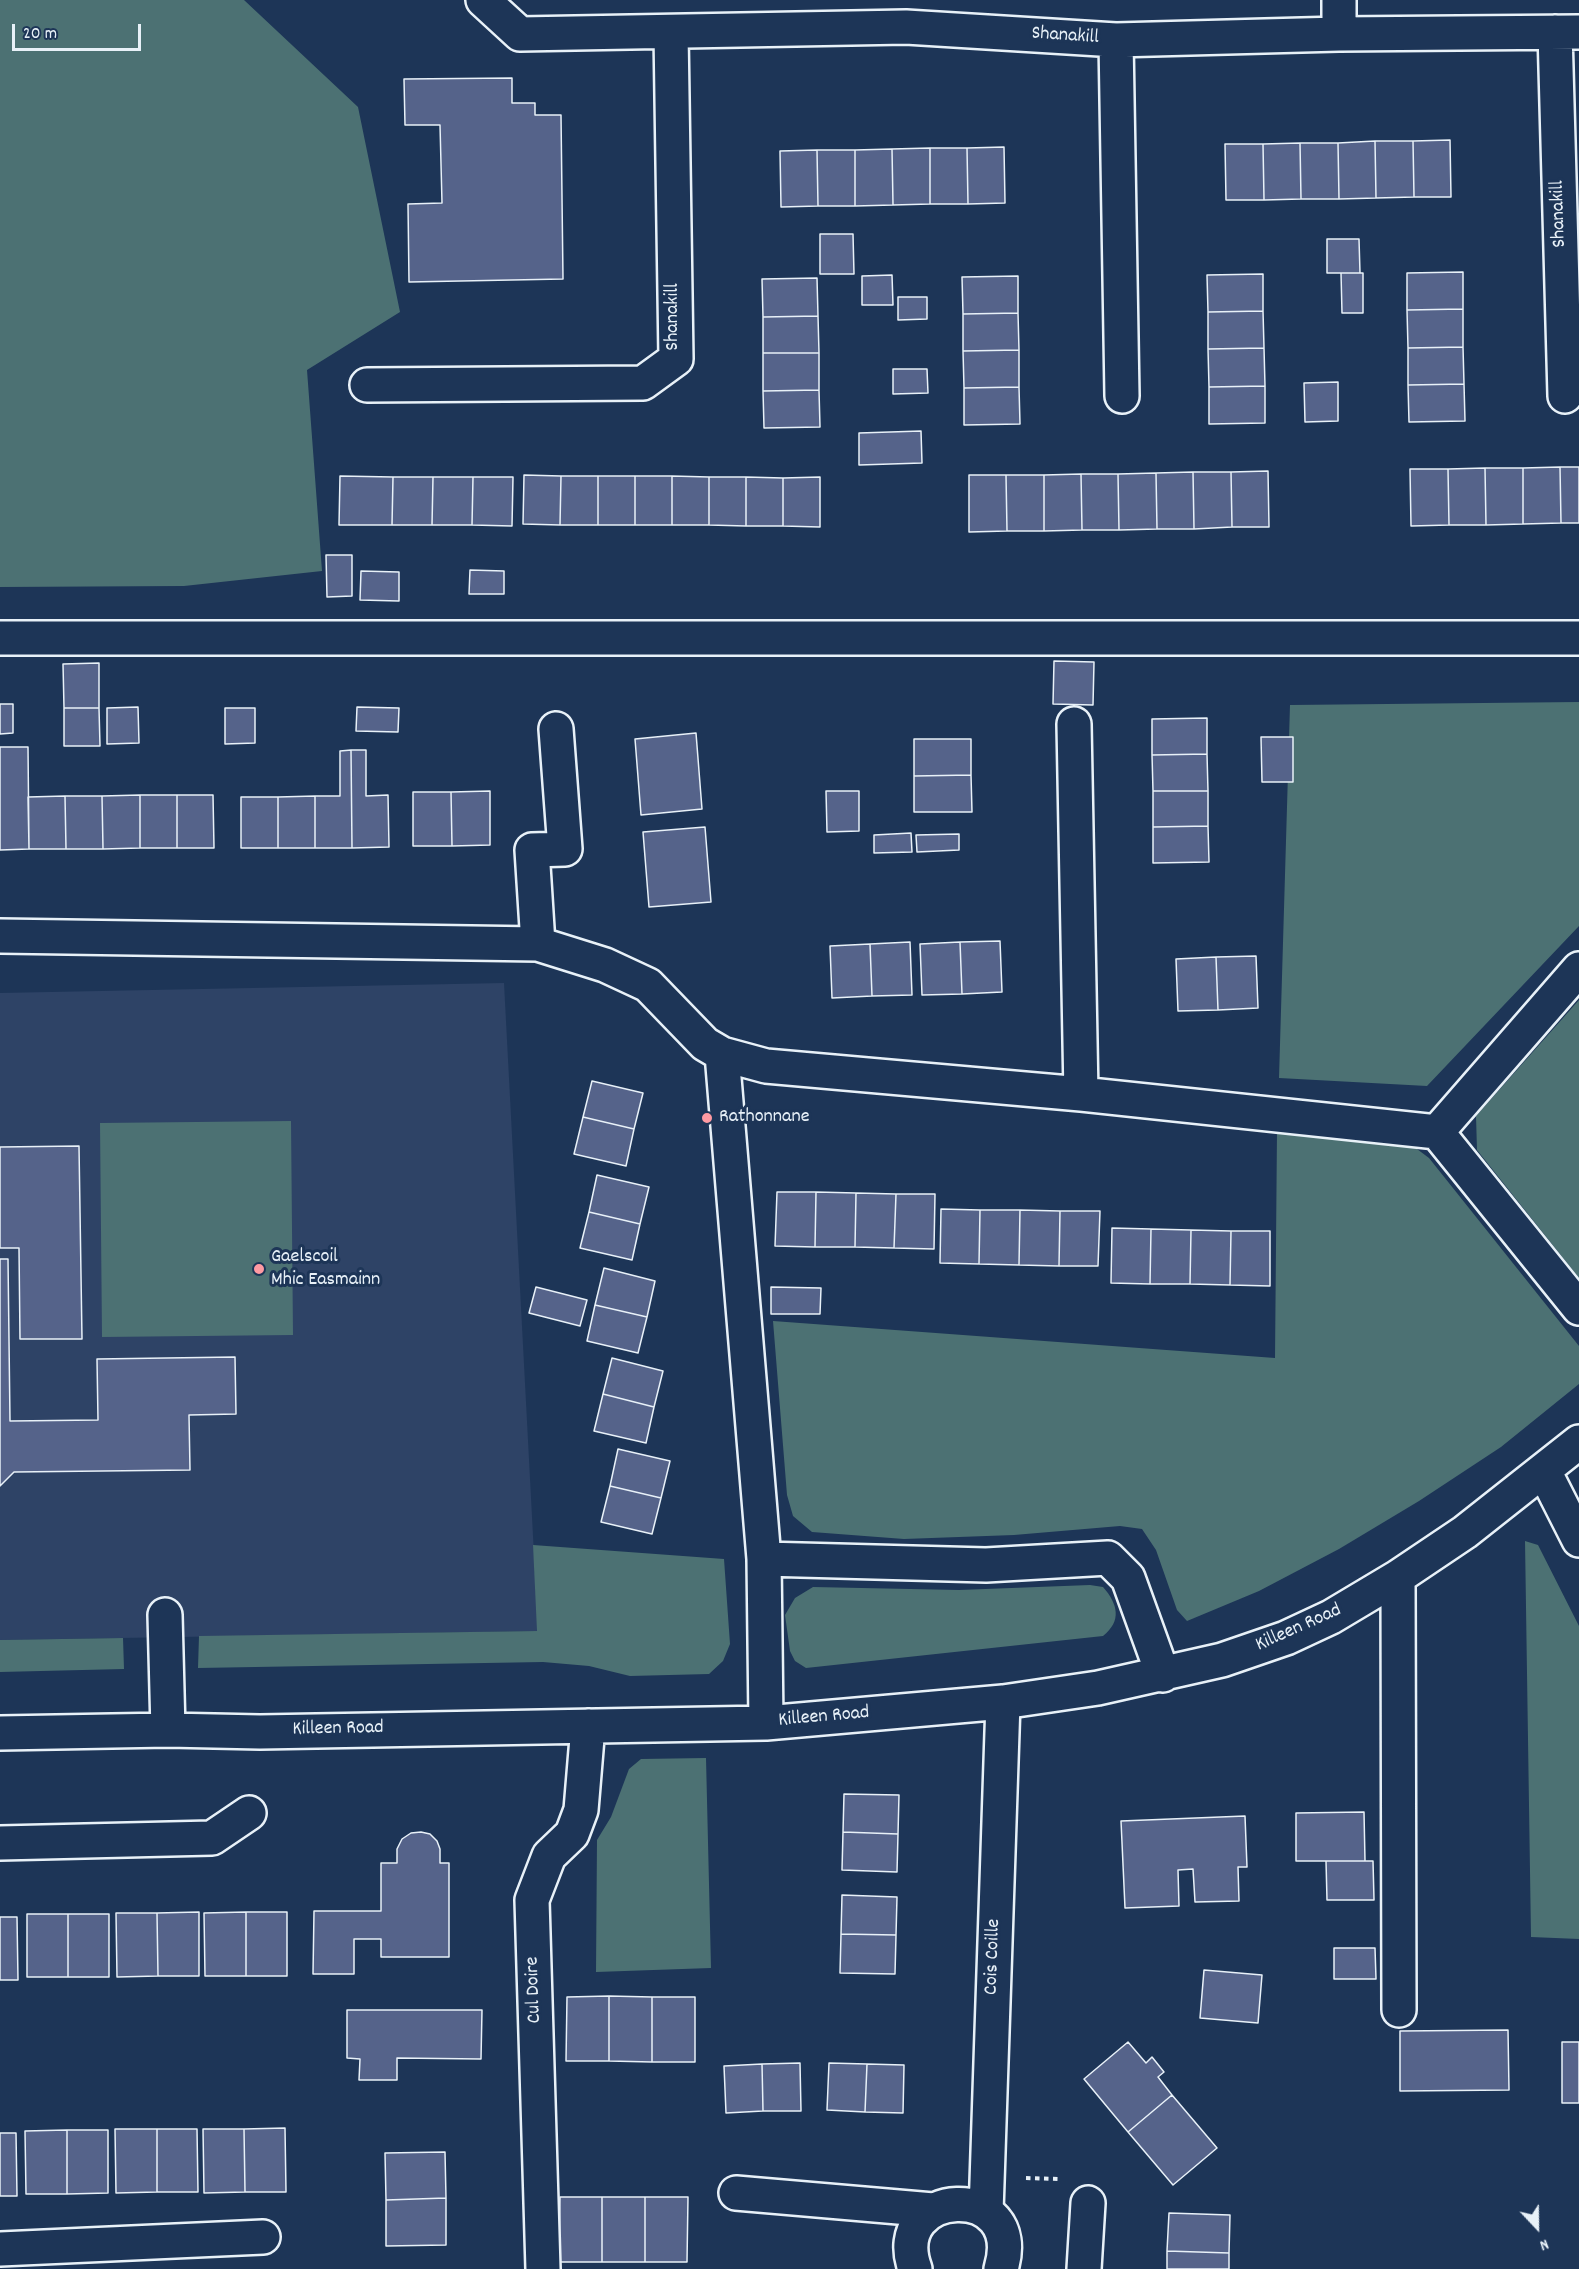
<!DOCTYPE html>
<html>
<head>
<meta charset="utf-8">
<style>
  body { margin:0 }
  #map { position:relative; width:1579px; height:2269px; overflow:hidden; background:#1d3557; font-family:Dekko,sans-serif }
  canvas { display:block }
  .north { position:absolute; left:1507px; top:2197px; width:60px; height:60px; -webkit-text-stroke:4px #1d3557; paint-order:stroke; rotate:158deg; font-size:16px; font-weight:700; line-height:24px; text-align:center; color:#e8f1f8 }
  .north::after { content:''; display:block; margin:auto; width:21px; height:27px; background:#e8f1f8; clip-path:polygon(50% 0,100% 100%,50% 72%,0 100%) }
  .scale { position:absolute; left:12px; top:24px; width:129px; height:27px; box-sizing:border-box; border:3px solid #e8f1f8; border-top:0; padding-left:8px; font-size:18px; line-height:21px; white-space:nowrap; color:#e8f1f8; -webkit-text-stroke:4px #1d3557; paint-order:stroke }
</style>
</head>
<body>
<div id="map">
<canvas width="1579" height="2269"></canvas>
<div class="north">N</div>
<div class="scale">20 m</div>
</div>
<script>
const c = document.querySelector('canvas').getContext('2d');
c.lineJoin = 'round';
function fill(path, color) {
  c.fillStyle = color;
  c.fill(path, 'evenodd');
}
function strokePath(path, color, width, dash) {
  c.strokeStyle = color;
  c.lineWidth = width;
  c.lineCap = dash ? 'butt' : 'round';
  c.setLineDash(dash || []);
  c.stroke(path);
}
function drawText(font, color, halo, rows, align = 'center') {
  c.font = font + ' Dekko,sans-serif';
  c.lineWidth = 6;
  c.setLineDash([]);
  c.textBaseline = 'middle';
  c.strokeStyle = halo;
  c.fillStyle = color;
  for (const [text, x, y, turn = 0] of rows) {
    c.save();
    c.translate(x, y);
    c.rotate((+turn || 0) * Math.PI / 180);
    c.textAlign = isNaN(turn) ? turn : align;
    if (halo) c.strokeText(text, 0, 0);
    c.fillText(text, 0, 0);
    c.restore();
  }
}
fill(new Path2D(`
  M504,983L538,1631L0,1640V993Z`), '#2e4366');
fill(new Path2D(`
  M0,0H244L358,107L400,312L307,370L322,571L184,586L0,587Z
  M1579,702V926L1427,1086L1279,1078L1290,705Z
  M1579,1000V1278L1477,1150L1476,1116Z
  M291,1121L293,1335L102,1337L100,1123Z
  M1277,1131L1405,1140L1429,1158L1579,1346V1384L1501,1447L1419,1501L1339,1549L1259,1591L1187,1621L1177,1610L1156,1550L1142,1529L1120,1526L1014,1535L904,1539L812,1532L793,1516L787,1495L773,1321L1275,1358Z
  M1525,1541L1538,1545L1579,1626V1939L1531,1937Z
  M533,1545L724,1559L730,1644L723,1661L709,1674L630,1676L589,1666L543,1662L198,1668L199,1636L537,1631Z
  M1090,1585L1103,1587C1118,1604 1122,1621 1103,1636L806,1668L795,1661L790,1651L785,1615L795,1598L813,1587L959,1590Z
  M123,1638L124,1669L0,1672V1640Z
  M706,1758L711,1968L596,1972L597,1840L611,1817L629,1769L641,1759Z`), '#4c7173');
const building = new Path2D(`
  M512,78V103H535V115H561L563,279L409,282L408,204L442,203L440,125H405L404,79Z
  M1450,140L1451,197H1414L1413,141Z
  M1375,141L1376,198L1339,199L1338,143Z
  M1375,141H1413L1414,197L1376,198Z
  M1300,143L1301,199L1264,200L1263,144Z
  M1300,143H1338L1339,199H1301Z
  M1225,144H1263L1264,200H1226Z
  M1004,147L1005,203L968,204L967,148Z
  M930,148H967L968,204H930Z
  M930,148V204L893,205L892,149Z
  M892,149L893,205L855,206V150Z
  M817,150H855V206H818Z
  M817,150L818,206L781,207L780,151Z
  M820,234H853L854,274H820Z
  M1327,239H1359L1360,273H1327Z
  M1463,272V309L1407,310V273Z
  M1341,273H1363V313H1342Z
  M1263,274V311L1208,312L1207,275Z
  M892,275L893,305H862V276Z
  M1018,276V313L963,314L962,277Z
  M817,278L818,316L763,317L762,279Z
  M898,297H927V319L898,320Z
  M1463,309V347L1408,348L1407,310Z
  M1263,311L1264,348L1208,349V312Z
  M1018,313L1019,350L963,351V314Z
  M818,316L819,353H763V317Z
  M1463,347L1464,384L1408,385V348Z
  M1264,348L1265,386L1209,387L1208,349Z
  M1019,350V387L964,388L963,351Z
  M763,353H819V390L763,391Z
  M893,369H927L928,393L893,394Z
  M1338,382V421L1305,422L1304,383Z
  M1464,384L1465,421L1409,422L1408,385Z
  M1265,386V423L1209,424V387Z
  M1019,387L1020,424L964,425V388Z
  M819,390L820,427L764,428L763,391Z
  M921,431L922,463L859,465V433Z
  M1560,467L1561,523L1523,524V468Z
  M1560,467H1579V523H1561Z
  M1485,468L1486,525H1449L1448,469Z
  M1485,468H1523V524L1486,525Z
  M1410,469H1448L1449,525L1411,526Z
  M1268,471L1269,527H1232L1231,472Z
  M1193,472L1194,529H1157L1156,473Z
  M1193,472H1231L1232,527L1194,529Z
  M1156,473L1157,529L1119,530L1118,474Z
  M1081,474L1082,530L1044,531V475Z
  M1081,474H1118L1119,530H1082Z
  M524,475L561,476L560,525L523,524Z
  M969,475H1006L1007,531L969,532Z
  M1006,475H1044V531H1007Z
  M340,476L393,477L392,525H339Z
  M561,476H598V525H560Z
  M598,476H635V525H598Z
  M635,476H672V525H635Z
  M672,476L709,477V525H672Z
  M393,477H433L432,525H392Z
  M433,477H473L472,525H432Z
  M473,477H513L512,526L472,525Z
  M709,477H746V526L709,525Z
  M746,477L783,478V526H746Z
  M820,477V527L783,526V478Z
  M326,555H352V596L327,597Z
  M470,570L504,571V594H469Z
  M361,571L399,572V601L360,600Z
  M1054,661L1094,662L1093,705L1053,704Z
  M99,663V708H64L63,664Z
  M0,704H13V733L0,734Z
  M138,707L139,743L107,744V708Z
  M357,707L399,708L398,732L356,731Z
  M64,708H99L100,746H64Z
  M225,708H255V743L225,744Z
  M1207,718V754L1152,755V719Z
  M696,733L702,809L641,815L635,739Z
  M1261,737H1293V782H1262Z
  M914,739H971V775L914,776Z
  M0,747H28L29,849L0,850Z
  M351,750H366V796L388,795L389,847L352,848Z
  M351,750L352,848H315V796H340V751Z
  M1207,754L1208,791H1153L1152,755Z
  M971,775L972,812H914V776Z
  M490,791V845L452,846L451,792Z
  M826,791H859V831L827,832Z
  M1153,791H1208V826L1153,827Z
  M413,792H451L452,846H413Z
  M140,795H177V848H140Z
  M140,795V848L103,849L102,796Z
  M177,795H213L214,848H177Z
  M65,796H102L103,849H66Z
  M65,796L66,849H29L28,797Z
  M315,796V848H278V797Z
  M241,797H278V848H241Z
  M1208,826L1209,862L1153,863V827Z
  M705,827L711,902L649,907L643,832Z
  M911,833L912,852L874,853V835Z
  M959,834V850L917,852L916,835Z
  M1000,941L1002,992L962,994L960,942Z
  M910,942L912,995L872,996L870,944Z
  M960,942L962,994L922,995L920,944Z
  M870,944L872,996L832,998L830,946Z
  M1256,956L1258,1008L1218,1010L1216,957Z
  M1216,957L1218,1010L1178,1011L1176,959Z
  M592,1081L643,1093L634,1129L583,1117Z
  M583,1117L634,1129L626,1166L574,1154Z
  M79,1146L82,1339H20L19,1248H0V1147Z
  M597,1175L649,1187L640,1224L589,1212Z
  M777,1192H816L815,1247L775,1246Z
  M816,1192L856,1193L855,1247H815Z
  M856,1193L896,1194L894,1248L855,1247Z
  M896,1194H935L934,1249L894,1248Z
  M941,1209L980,1210L979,1264L940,1263Z
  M980,1210H1020L1019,1265L979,1264Z
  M1020,1210L1060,1211L1059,1266L1019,1265Z
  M1060,1211H1100L1098,1266H1059Z
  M589,1212L640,1224L632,1260L580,1248Z
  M1112,1228L1151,1229L1150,1284L1111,1283Z
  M1151,1229L1191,1230L1190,1284H1150Z
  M1191,1230L1231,1231L1230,1285L1190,1284Z
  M1231,1231H1270V1286L1230,1285Z
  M0,1259H8L10,1421L98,1420L97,1359L235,1357L236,1414L189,1415L190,1470L14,1472L0,1486Z
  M604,1268L655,1281L647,1317L595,1305Z
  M536,1287L587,1300L580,1326L529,1313Z
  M771,1287L821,1288L820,1314H771Z
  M595,1305L647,1317L638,1353L587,1341Z
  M612,1358L663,1371L654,1407L603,1394Z
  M603,1394L654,1407L646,1443L594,1431Z
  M618,1449L670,1461L661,1498L610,1486Z
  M610,1486L661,1498L652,1534L601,1522Z
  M844,1794L899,1795L898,1834L843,1832Z
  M1364,1812L1365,1861H1296V1813Z
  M1245,1816L1247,1867H1238L1239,1901L1195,1902L1193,1869L1178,1870L1179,1906L1125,1908L1121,1821Z
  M421,1832L430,1834L437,1841L440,1849V1863H449V1957H381V1939H354V1974H313L314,1911H381V1863H397V1849L402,1839L411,1833Z
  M843,1832L898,1834L897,1872L842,1870Z
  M1326,1861H1373L1374,1900H1327Z
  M842,1895L897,1897L896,1935L841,1934Z
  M199,1912V1976H158L157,1913Z
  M246,1912H287V1976H246Z
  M246,1912V1976H205L204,1913Z
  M116,1913H157L158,1976L117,1977Z
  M27,1914H68V1977H27Z
  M68,1914H109V1977H68Z
  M0,1917H17L18,1980H0Z
  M841,1934L896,1935L895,1974L840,1973Z
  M1334,1948H1375L1376,1979H1334Z
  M1204,1970L1262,1975L1258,2023L1200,2018Z
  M609,1996V2061H566L567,1997Z
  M609,1996L652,1997V2062L609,2061Z
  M652,1997H695V2062H652Z
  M347,2010H482L481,2059L397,2058V2080H359L360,2059L347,2058Z
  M1508,2030L1509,2090L1400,2091V2031Z
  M1128,2042L1146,2063L1152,2057L1164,2072L1158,2077L1172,2095L1128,2132L1084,2079Z
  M1562,2042H1579V2103H1562Z
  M800,2063L801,2111H763L762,2064Z
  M829,2063L867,2064L865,2112L827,2110Z
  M762,2064L763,2111L726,2113L724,2066Z
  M867,2064L904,2065L903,2113L865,2112Z
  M1172,2095L1217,2148L1173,2185L1128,2132Z
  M285,2128L286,2192H245L244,2129Z
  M115,2129H157V2192L116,2193Z
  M157,2129H197L198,2192H157Z
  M203,2129H244L245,2192L204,2193Z
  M67,2130V2194H26L25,2131Z
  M67,2130H108V2193L67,2194Z
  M0,2133H16L17,2196H0Z
  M445,2152L446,2198L386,2200L385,2153Z
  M560,2197H602V2262H559Z
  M602,2197H645V2262H602Z
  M645,2197H688L687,2262H645Z
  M446,2198V2245L386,2246V2200Z
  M1169,2213L1230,2215L1229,2253L1167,2251Z
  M1167,2251L1229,2253V2269H1167Z`);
fill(building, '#55638a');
strokePath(building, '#e8f1f8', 1.5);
const minor = new Path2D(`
  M483,0L520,34L906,27L1116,40L1339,34L1579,32
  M1339,0V34
  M1555,32L1565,396
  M1116,40L1122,396
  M367,385L643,383L676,359L671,32
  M0,638H1579
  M1074,724L1081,1094
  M0,936L538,944L605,965L648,985L705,1044L722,1054L766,1066L1081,1094L1437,1132L1579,1308
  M538,944L532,850L565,849L556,729
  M722,1054L764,1559L766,1723
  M1437,1132L1579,969
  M1544,1471L1579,1540
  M764,1559L986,1565L1108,1558L1128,1578L1163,1675
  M1398,1577L1399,2010
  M165,1615L168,1730
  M0,1733L168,1730L260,1732L766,1723L1003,1702L1098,1688L1222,1660L1286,1638L1331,1617L1398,1577L1465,1532L1579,1442
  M0,1843L212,1838L249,1813
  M736,2193L933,2210
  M986,2212L1003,1702
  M0,2249L263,2237
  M543,2269L532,1900L549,1856L572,1834L581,1810L588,1726
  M915,2269C885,2187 1028,2179 1001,2269
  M1084,2269L1088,2203`);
strokePath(minor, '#e8f1f8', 38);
strokePath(new Path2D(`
  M1026,2178L1058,2179`), '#e8f1f8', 4, [4.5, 4.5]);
strokePath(minor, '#1d3557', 33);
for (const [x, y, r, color] of [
  [707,1118,6,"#ff9aa2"],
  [259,1269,6,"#ff9aa2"]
]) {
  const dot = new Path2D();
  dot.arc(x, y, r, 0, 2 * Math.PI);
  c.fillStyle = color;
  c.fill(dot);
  strokePath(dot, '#1d3557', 2);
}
drawText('20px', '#e8f1f8', '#1d3557', [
  ["Shanakill",1065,37,4],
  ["Shanakill",1560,214,-92],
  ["Shanakill",674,317,-90],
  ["Killeen Road",1299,1629,-24],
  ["Killeen Road",824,1718,-5],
  ["Killeen Road",338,1730,-1],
  ["Cois Coille",994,1957,-88],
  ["Cul Doire",535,1990,-92]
]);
drawText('20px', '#e8f1f8', '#1d3557', [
  ["Rathonnane",719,1118],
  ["Gaelscoil",271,1258],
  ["Mhic Easmainn",271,1281]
], 'left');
</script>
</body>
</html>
